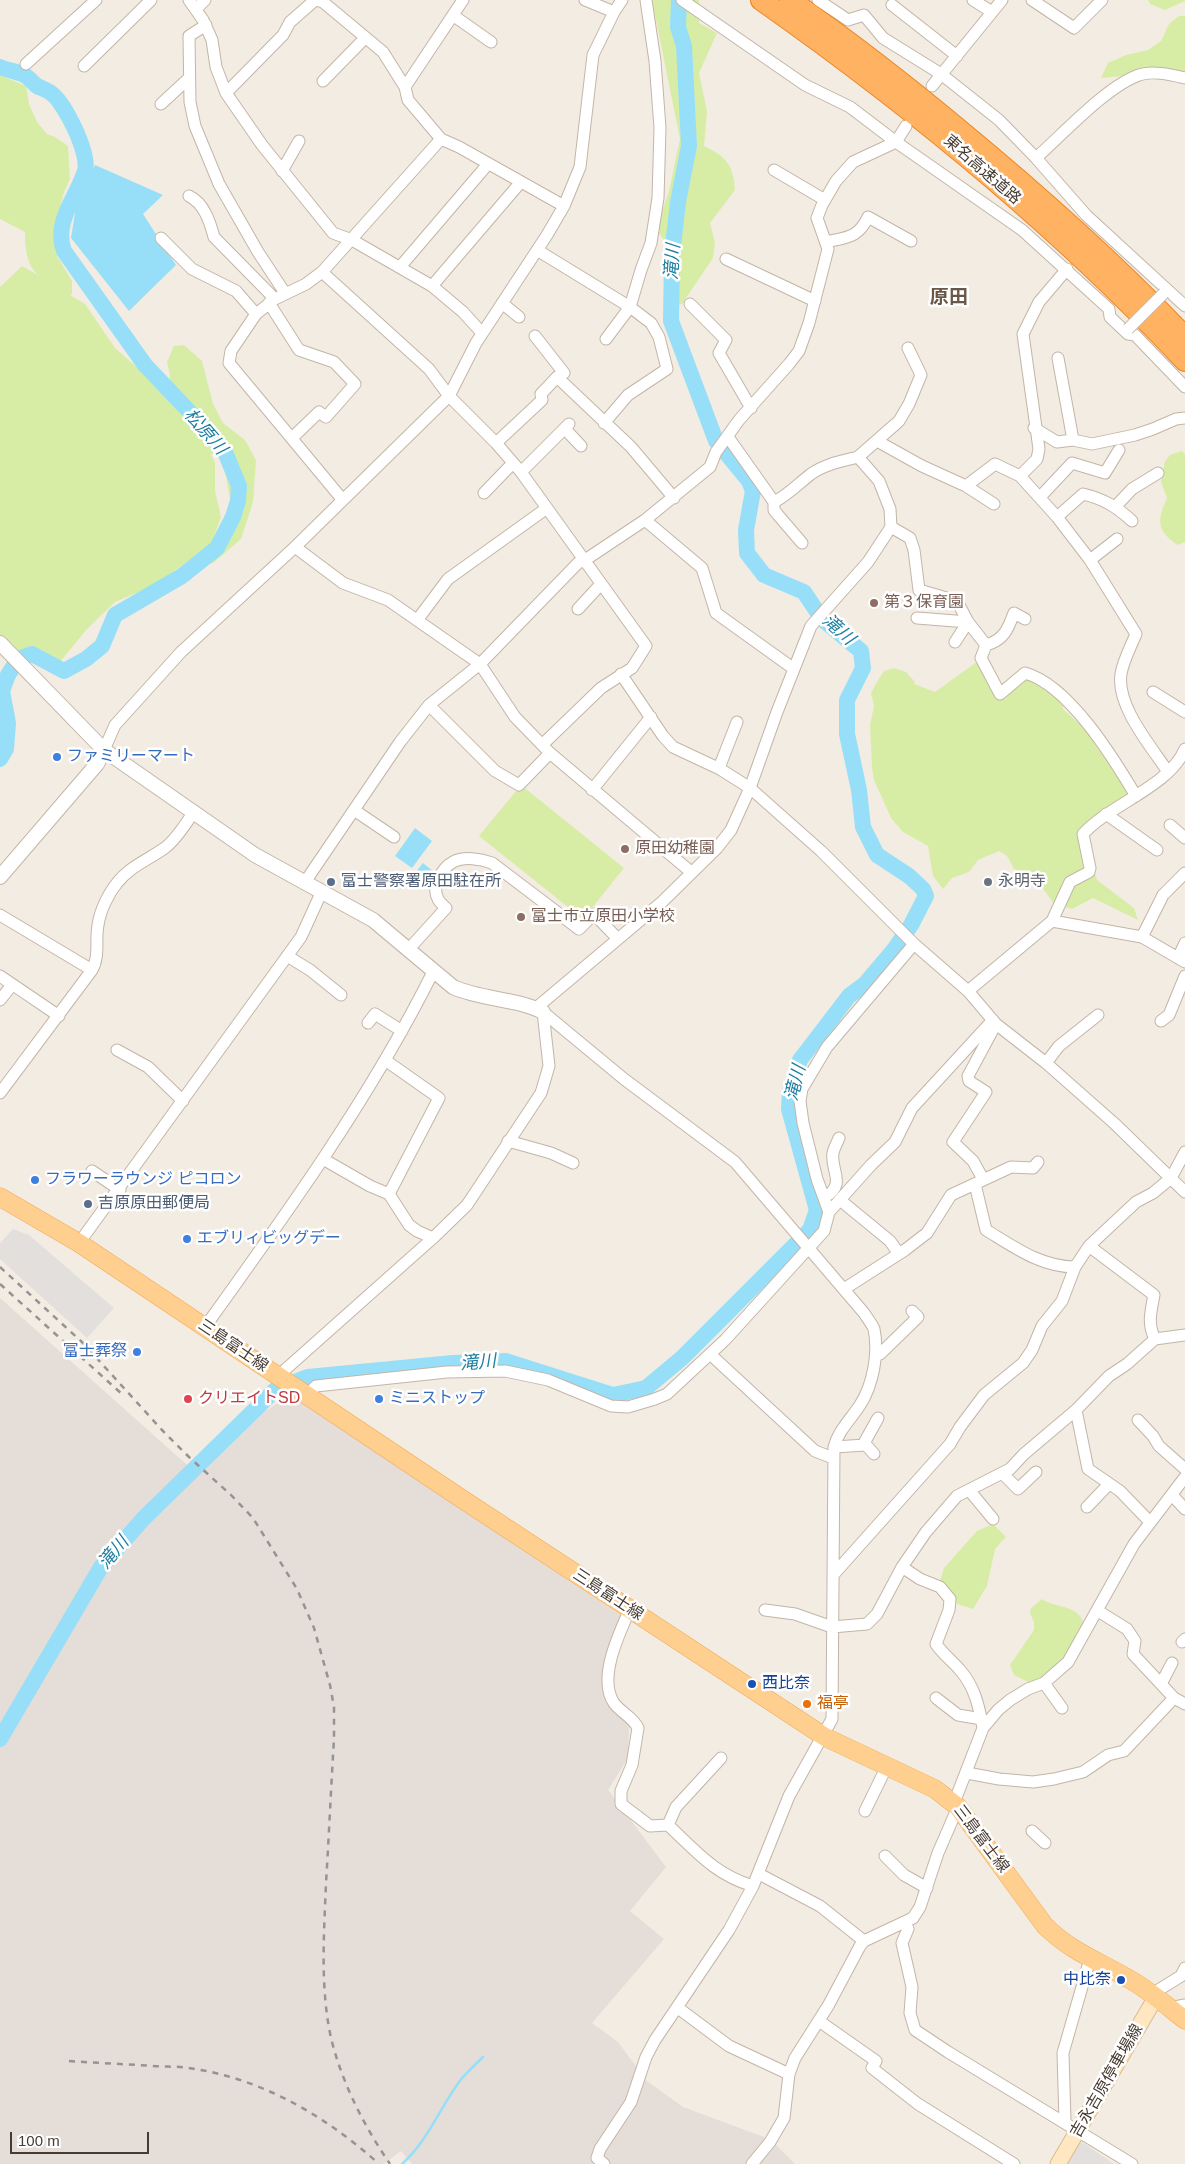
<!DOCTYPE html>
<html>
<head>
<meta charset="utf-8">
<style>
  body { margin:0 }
  #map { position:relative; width:1185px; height:2164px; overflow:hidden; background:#f3ece2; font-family:Arial,sans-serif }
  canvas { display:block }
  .scale { position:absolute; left:10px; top:2132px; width:139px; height:22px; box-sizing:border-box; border:2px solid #463b32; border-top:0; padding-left:6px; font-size:15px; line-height:18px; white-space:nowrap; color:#463b32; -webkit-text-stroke:4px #fff; paint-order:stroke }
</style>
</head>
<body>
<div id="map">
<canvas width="1185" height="2164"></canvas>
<div class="scale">100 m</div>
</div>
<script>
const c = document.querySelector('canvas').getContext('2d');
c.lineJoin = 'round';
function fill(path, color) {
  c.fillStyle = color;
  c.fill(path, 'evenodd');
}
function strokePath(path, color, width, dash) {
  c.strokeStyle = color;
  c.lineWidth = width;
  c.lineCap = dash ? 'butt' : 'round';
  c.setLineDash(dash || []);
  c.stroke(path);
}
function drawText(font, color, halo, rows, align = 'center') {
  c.font = font + ' Arial,"Noto Sans JP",sans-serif';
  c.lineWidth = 5;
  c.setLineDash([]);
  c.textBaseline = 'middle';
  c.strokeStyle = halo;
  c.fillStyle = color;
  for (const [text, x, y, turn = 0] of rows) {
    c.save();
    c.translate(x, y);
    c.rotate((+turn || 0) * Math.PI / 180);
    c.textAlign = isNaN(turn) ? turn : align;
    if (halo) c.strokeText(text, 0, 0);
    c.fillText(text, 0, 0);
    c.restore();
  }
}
fill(new Path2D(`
  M0,1298L195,1472L257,1416L291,1395L622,1616L608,1651L605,1701L629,1726L628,1758L608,1790L666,1867L630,1911L664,1939L592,2023L618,2042L647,2081L683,2107L764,2137L775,2144L795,2164H412L401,2151L384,2164H0Z`), '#e5ddd8');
fill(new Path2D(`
  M652,0H699V23L717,33L699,73L707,111L704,146C727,157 733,165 735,190L710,223L715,243L713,258L682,304L671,307L664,240L656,229L669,191L680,139Z
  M1148,0H1185V1L1165,10L1150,4Z
  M1179,16H1185V78L1154,73L1101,78L1108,63L1126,55L1148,50L1161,41L1169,24Z
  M0,75L26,86L29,104L37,122L47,134L55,137L68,146L70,179L63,195L58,220L57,256L72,281V294L70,295L85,304L115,348L149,378L170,400V376L167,362L174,346L184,345L202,361L213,404L223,423L245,440L256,460L253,502L241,539L212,564L209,553L233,517L222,452L211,455L215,462V491L221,517L211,545L153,586L115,602L87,629L60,662L18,659L0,641V287L22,266L38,275C26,264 25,247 25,232L0,219Z
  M1182,451L1185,455V542L1178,545C1156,531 1157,520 1167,498L1161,482L1165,461L1170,455Z
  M978,661C984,673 990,700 1005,699L1025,673L1032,675L1064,706L1062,708L1086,730L1097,748L1133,795L1099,817L1086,841L1097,880L1134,908L1138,920L1093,898L1072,909L1054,904L1037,880L1014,869L1007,856L999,851L978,860L969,872L952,878L943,889L933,876L928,846L903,832L891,818L874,780L872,768L870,725L874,706L871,693L878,680L884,671L894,668L906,672L915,682L914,684L935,692Z
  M521,785L624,868L583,919L479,836Z
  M993,1524L1006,1537L995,1549L987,1586L973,1609L957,1604L940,1581L944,1568L977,1531Z
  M1042,1599C1053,1607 1071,1605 1080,1616C1094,1633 1057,1669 1044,1678C1041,1681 1035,1682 1030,1683L1014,1675L1010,1665L1034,1630V1622L1030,1613L1031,1608Z`), '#d7eda6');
fill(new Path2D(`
  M13,1229L29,1235L114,1308L87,1338L0,1259V1243Z
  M1079,2140L1114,2164H1065Z`), '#e3dfdc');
fill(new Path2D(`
  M95,165L163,195L143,214L176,265L129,311L71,238L76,207Z
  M415,828L432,841L412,868L395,856Z
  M423,863L434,872L426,881L415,873Z`), '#97dff8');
strokePath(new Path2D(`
  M402,2164C427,2142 440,2108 459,2082C466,2073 475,2065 483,2057`), '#97dff8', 2.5);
strokePath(new Path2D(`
  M0,67C7,70 15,71 22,74C28,76 32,82 37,86C41,88 47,90 51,93C65,103 90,154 85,171C77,197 53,222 64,251L145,365L186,408L225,452L239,486L238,501L233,517L217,548L182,576L115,615L102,646L86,659L64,671L32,654L18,659L8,675L2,691L8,723L6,749L0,759
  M0,1739L101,1567L143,1519L275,1390L308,1377L453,1363L506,1361L613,1395L646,1388L682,1358L810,1230L817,1210L789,1109L790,1091L800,1060L849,996L865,984L893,951L911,925L926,896L923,889L909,876L877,855L863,827L859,790L847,734V700L863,668L861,651L822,619L804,592L764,575L747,553L746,530L753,491L749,481L716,441L671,321L672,255L678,202L689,146L684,46L678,27L679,0`), '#97dff8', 16);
const minor = new Path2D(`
  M189,0L203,20L212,40L216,67L226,93L262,145L333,233L352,240L432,286L463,312L482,333
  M315,0L323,2L383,52L405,87L408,100L441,139L459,147L564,206
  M585,0L614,12
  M682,0L805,85L850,107L896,142L1022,230L1109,309L1110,317L1128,334L1135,335L1185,387
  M818,0L848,20L864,15L883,38L941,74L999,120L1036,158L1086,215L1185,306
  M973,0L992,12
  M1032,0L1074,28L1102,0
  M892,5L957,56
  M196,9L205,0
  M454,16L491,42
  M206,25L189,36L190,102L195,126L219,184L258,252L285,293
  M26,64L96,0
  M84,66L151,0
  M323,81L365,38
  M932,86L1002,0
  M405,87L463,0
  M226,93L283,35L290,22L315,0
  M161,104L188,79
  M1036,158C1063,134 1107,86 1139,75C1152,70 1172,75 1185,78
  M774,170L825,200
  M282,171L299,141
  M189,196C204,203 210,222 214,237L275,299
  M161,238L192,269L236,291L256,314
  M826,242C848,237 858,238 868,217L911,241
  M537,250L630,307L651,323L659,337L667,369L628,395L604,423
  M726,259L815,301
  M400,267L488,164
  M322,272L429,369L449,396L496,443L521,472L646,646L632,668L601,688L542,745
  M432,286L520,183
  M269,303L299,350L334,362L355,384L326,417L319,412L292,438
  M502,303L519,317
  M690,304L726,340L719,353L751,408
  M606,339L630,307L641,270L651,243L658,198L660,128L655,61L646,0
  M1058,358L1073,440
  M557,377L631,447L674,498
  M1034,428L1057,442L1073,440L1092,444L1135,435L1153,429L1176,419L1185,418
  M565,429L581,446
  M877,441L922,466L966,486
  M496,443L542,400L541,394L557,377L564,373L535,336
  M858,457L899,421L909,404L921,375L908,348
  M521,472L569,424
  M1020,476L1057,517L1090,560L1136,634C1131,646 1123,661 1121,674C1116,706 1151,746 1168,772
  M484,493L512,464
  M1040,497L1072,463L1105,473L1119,450
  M342,499L229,363L231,351L256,314L275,299L306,284L322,272L441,139
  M774,502V510L778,515L802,543
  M994,504L966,486L995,464L1020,476L1037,459L1039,449L1023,334L1039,302L1067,269
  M1116,506L1132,489L1158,473
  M1057,517L1083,494C1104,499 1117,507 1132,521
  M645,520L702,568L716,613L794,669
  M891,527L910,538L914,550L919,590L957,601L968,622L986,645L981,658L1000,694L1025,673C1069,685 1114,759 1136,796
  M295,547L343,583L388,600L480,664L515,717L550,753L691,872
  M1090,560L1117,539
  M578,609L601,584
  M917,618L968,622L955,642
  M418,619L448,579L547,508
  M986,645C1004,640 1008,629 1014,613L1025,619
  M621,674L663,736L673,747L720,769L750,788L821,851L914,944L968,991L996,1024L1046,1063L1115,1124L1185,1192
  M1153,692L1185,712
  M429,705L495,771L519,785L550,753
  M104,750L115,725L181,652L295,547L449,396L476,343L547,235L564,206L580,167L593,55L614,12L622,0
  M719,768L737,722
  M592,790L651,717
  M354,810L394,837
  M1106,814L1157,850
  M1170,825L1185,838
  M305,882L400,742L429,705L480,664L578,563L585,560L645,520L710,467L716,452L739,420L789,364L799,351L809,323L828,249L817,218L822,205L836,181L853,162L896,142L906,126
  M0,915L92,970
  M1052,921L1142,937L1185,962
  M1142,937L1163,895L1185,873
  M408,950L446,908C443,905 439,902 438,899C431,887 442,868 453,862C464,856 481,859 492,863L579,929L594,914L618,939
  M287,956L310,970L341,995
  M1178,958L1185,943
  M0,976L59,1016
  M968,991L1052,921L1070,882L1089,872L1090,868L1083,834C1110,804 1169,787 1185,749
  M0,1000L12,985
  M536,1008L662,902L717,848L731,830L750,788L777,712L811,626L868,562L891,527L890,509L879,481L858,457C842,461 825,464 811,474C798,484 788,495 774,502L728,437
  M543,1012L624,1079L735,1162L864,1313C867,1318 872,1324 874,1329C879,1353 873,1385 860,1405C851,1419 838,1431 834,1447L832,1719L789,1796L753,1886L729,1930L655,2040L646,2057L631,2102L600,2149L597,2158L604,2164
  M1161,1021L1169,1015L1185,976
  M368,1023L375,1014L402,1031
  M117,1050L148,1067L183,1101
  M385,1060L439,1098L389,1194
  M1046,1063L1059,1046L1098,1015
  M0,1093L92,970C100,956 95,940 98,925C100,911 108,894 117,883C130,866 150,859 166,847C177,838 185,825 193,813
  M508,1141L551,1153L573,1163
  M323,1159L370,1186L389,1194L409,1225L417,1231L433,1238
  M92,1171L120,1190
  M983,1179L973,1161L953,1142L986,1092L969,1081L968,1076L996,1024
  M975,1184L986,1230C1014,1247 1041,1267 1075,1267
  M825,1197C847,1184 830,1170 833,1153C834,1148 837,1143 839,1138
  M840,1200L890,1241L899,1254
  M829,1212L871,1165L895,1142L912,1108L993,1020
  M79,1243L301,937L322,891
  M1089,1246L1154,1295C1151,1311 1147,1324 1155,1339
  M844,1289L905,1250L927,1233L951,1195L1011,1167L1033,1168L1038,1162
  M205,1327C287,1213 370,1098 433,972
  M710,1354L815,1451L833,1458
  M880,1354L918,1317L912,1311
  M278,1376L433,1238L467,1205L541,1093L549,1066L543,1012
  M307,1395L316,1386L447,1372L505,1371L548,1380L611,1406L628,1407L655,1399L667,1394L725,1340L824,1231L829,1212L817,1179L803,1123L800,1101L802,1089L827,1047L914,944
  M1076,1410L1088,1469L1120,1491L1150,1522
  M1138,1420L1153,1436L1159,1446L1185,1469
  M863,1445L878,1418
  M834,1447L866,1445L874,1454
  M1002,1473L1018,1489L1036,1472
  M969,1490L993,1519
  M1172,1495L1185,1509
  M1087,1507L1109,1484
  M902,1567L920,1579L940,1587L950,1599L949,1610L936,1644C943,1654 952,1661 960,1670C975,1687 979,1707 983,1728
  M834,1574L950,1444L960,1427L984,1395L1023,1363L1032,1350L1042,1326L1062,1301L1075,1267L1089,1246L1136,1202L1153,1193L1171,1178L1185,1152
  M630,1609C620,1632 597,1678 614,1703C620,1712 633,1717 638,1728L632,1765L621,1791V1804L650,1826L668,1825C696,1851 714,1874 753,1886
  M765,1610L795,1614L832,1627L867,1624L877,1614L902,1567L926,1532L957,1496L1010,1469L1024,1454L1076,1410L1109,1376L1127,1364L1155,1339L1185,1335
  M1098,1611L1127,1629L1135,1641L1133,1654L1174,1698L1185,1704
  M1182,1642L1185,1639
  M1044,1683L1062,1708
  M1161,1684L1172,1663
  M936,1698L958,1715L982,1719
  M967,1773L999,1779L1033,1782L1054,1779L1083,1772L1108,1755L1124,1751L1174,1698
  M954,1803L983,1728L998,1710L1010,1700L1028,1689L1044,1683L1068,1662L1134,1544L1185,1477
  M865,1811L887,1766
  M668,1825L676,1807L721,1758
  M1032,1831L1045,1843
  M885,1856L904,1875L927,1888
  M759,1874L820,1906L864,1941
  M905,1922L908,1929L902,1943L912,1987L910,2013L915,2030L948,2052L1132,2164
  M1152,1994L1181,1976L1185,1968
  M678,2008L729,2046L789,2074
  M1169,2008L1185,2005
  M819,2021L876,2061L872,2068L918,2104L1014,2164
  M1065,2121L1063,2053L1090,1959
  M752,2164L770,2142L784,2118L789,2074L795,2058L828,2006L860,1946L864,1941L913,1918L920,1907L938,1853L958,1807`);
const tertiary = new Path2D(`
  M0,643L104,750L255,855L373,920L453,987C482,1000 516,998 543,1012
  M0,877L97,764L104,750`);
const secondary = new Path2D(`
  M1058,2164L1156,1997`);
const primary = new Path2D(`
  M0,1197L79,1243L459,1497L825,1737L935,1789L958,1807L1045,1926C1073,1953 1097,1960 1129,1979C1149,1990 1167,2006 1185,2020`);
const motorway = new Path2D(`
  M761,0C913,107 1057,225 1185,361
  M790,0C848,40 902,82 956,127C1036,193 1114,262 1185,337`);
strokePath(minor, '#c3b5a7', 13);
strokePath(tertiary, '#c3b5a7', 16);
strokePath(secondary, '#dbbc8e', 17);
strokePath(primary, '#f1aa53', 19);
strokePath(motorway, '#ee8421', 22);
strokePath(minor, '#fff', 11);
strokePath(tertiary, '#fff', 14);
strokePath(secondary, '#ffe7c1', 15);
strokePath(primary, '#ffcf90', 18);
strokePath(motorway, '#ffb362', 20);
strokePath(new Path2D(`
  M0,1267L83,1343L162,1430L189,1457L231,1495L253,1518L297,1589L314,1628L330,1685L334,1707V1739C331,1787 329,1835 326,1883C324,1934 320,1987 331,2038C342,2083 364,2126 390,2164
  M0,1284L123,1395
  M69,2061C97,2063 125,2064 153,2066C167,2067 181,2066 195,2069C264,2080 327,2117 379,2164`), '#949494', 2.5, [6, 6]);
const minorBridge = new Path2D(`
  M1128,329L1164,293`);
strokePath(minorBridge, '#c3b5a7', 13, []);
strokePath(minorBridge, '#fff', 11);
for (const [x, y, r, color] of [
  [874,603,5,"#8d6e63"],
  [57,757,5,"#3f7fe0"],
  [625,849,5,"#8d6e63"],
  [331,882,5,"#5c6f8a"],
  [988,882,5,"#6b7280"],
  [521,917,5,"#8d6e63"],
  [35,1180,5,"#3f7fe0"],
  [88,1204,5,"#5c6f8a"],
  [187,1239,5,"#3f7fe0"],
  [137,1352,5,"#3f7fe0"],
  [188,1399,5,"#e0444e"],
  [379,1399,5,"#3f7fe0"],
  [752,1684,5,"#1a4fb4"],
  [807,1704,5,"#e8710a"],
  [1121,1980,5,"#1a4fb4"]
]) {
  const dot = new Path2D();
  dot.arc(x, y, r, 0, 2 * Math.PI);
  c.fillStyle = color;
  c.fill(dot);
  strokePath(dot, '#fff', 2);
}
drawText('16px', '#463b32', '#fff', [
  ["東名高速道路",982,170,41],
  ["三島富士線",233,1346,34],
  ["三島富士線",608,1595,33],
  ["三島富士線",981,1839,53],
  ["吉永吉原停車場線",1107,2081,-60]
]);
drawText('16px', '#785e54', '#fff', [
  ["第３保育園",884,603],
  ["原田幼稚園",635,849],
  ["富士市立原田小学校",531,917]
], 'left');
drawText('16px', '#366cbe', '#fff', [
  ["ファミリーマート",67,757],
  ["フラワーラウンジ ピコロン",45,1180],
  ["エブリィビッグデー",197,1239],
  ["富士葬祭",127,1352,"right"],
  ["ミニストップ",389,1399]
], 'left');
drawText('16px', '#4e5e75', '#fff', [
  ["富士警察署原田駐在所",341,882],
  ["吉原原田郵便局",98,1204]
], 'left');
drawText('16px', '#5b616d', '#fff', [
  ["永明寺",998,882]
], 'left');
drawText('16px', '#be3a42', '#fff', [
  ["クリエイトSD",198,1399]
], 'left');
drawText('16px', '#164399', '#fff', [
  ["西比奈",762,1684],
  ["中比奈",1111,1980,"right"]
], 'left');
drawText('16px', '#c56008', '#fff', [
  ["福亭",817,1704]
], 'left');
drawText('italic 18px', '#1e7fa2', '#fff', [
  ["滝川",673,262,-86],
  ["松原川",205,432,49],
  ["滝川",838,630,42],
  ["滝川",796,1083,-76],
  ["滝川",478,1363,-5],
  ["滝川",114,1553,-50]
]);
drawText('bold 19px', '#6a5748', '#fff', [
  ["原田",949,298]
]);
</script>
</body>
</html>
